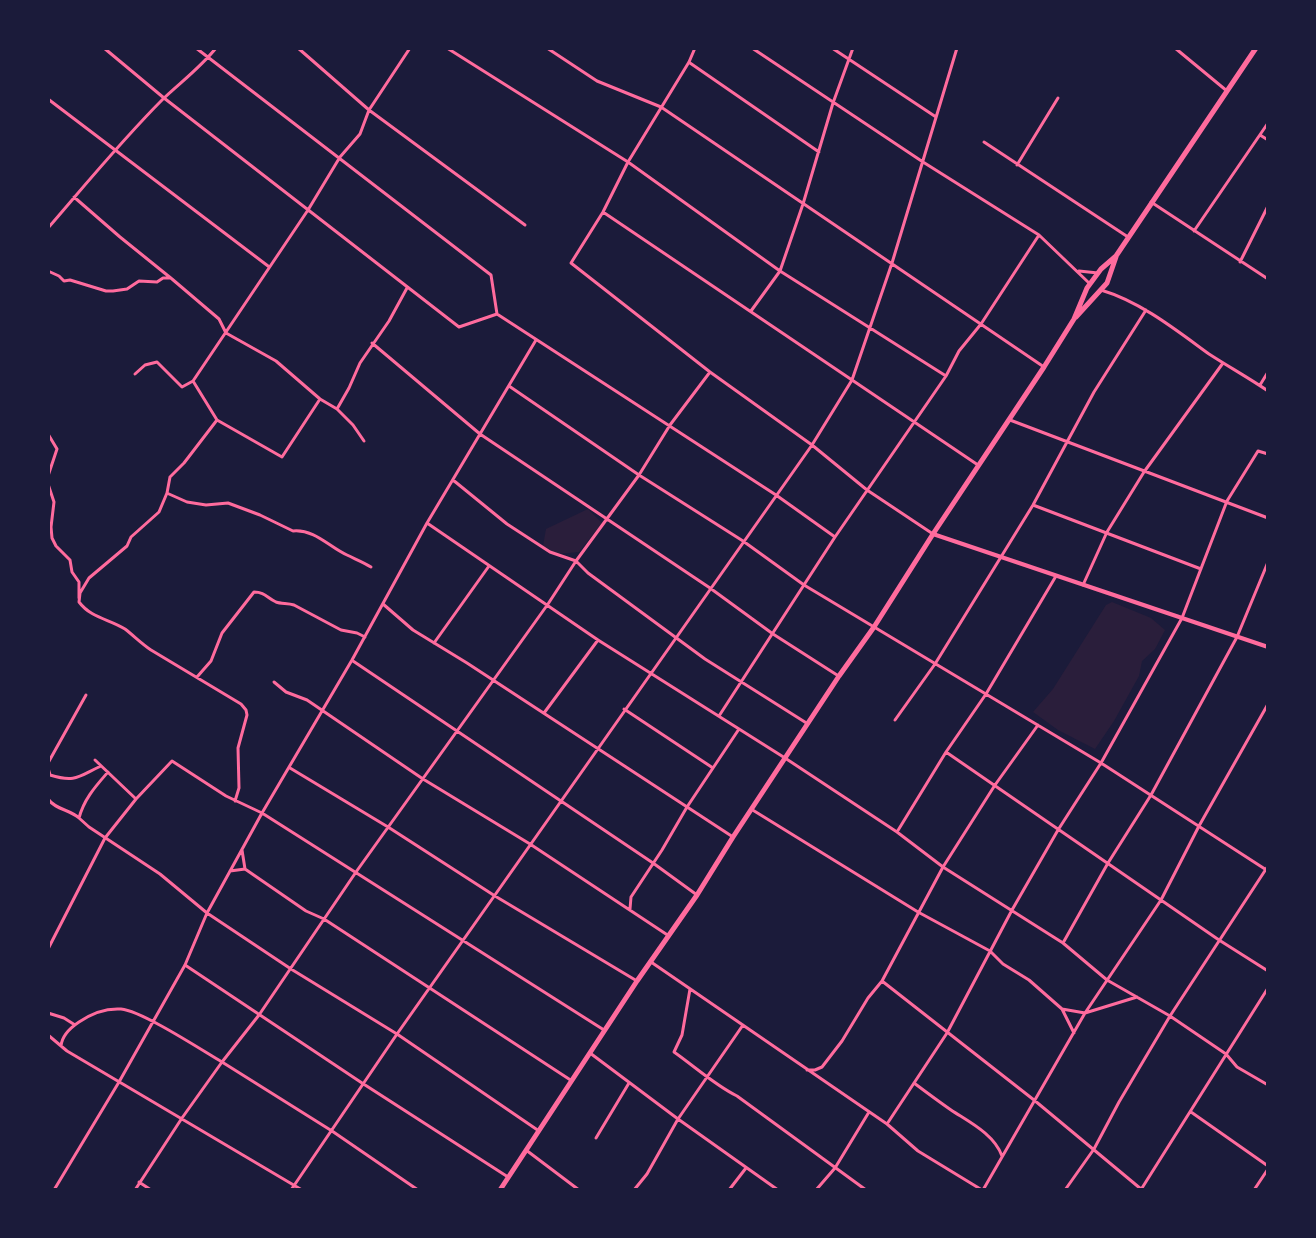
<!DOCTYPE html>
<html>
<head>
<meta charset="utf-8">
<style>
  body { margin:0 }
  #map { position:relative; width:1316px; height:1238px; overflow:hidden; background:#1b1b3a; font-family:Poppins,sans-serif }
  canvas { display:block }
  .frame { position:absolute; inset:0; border:50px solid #1b1b3a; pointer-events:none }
</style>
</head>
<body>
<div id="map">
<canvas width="1316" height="1238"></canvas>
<div class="frame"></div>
</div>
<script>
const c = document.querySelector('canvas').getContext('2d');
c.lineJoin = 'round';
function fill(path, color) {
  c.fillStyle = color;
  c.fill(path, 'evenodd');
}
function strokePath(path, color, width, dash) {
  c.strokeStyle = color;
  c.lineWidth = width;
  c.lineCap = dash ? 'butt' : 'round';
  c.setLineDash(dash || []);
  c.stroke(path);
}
fill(new Path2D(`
  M588,509L602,523L579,552L557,554L543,546L546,529Z
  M1112,602L1151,618L1165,630L1155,649L1142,661L1139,676L1114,721L1095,749L1058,730L1033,712L1053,689L1106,605Z`), '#2a1e3b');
strokePath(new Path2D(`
  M104,48L164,98L459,327L497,314
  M196,48L491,275L497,314L776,495L835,537
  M298,48L369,110L525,225
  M447,48L628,162L780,271L946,376
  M547,48L597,81L661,107L1044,367
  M695,48L689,62L628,162L603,212L571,263L710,372L812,445L867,490L933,534
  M752,48L923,162L1039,235L1089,283
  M832,48L936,117
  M1175,48L1227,91
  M690,63L819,152
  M48,99L268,266
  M1260,135L1268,140
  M984,142L1128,237
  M1017,165L1058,98
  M74,197L120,237L172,279L219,319L226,333L276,361L320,399L337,409L353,425L364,441
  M1151,202L1268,279
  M603,212L978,465
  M48,228C86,184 122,140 163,99C181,82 201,67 216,48
  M1194,231L1268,123
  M1240,262L1268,206
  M48,271L59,276L64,281L70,280L106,291H113L127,289L139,281L157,282L163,278H169
  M1079,271L1098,273
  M1101,290C1141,302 1176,330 1209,354C1229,367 1249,378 1268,391
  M751,311L780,271L803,204L833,103L853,48
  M372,343L480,434L710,588L773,634L837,675
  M135,374L145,365L157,362L182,387L193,381
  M1260,385L1268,372
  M509,386L639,475L743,541L804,585L1101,763L1268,871
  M320,399L282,457L217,420L193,381L308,210L340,157L360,134L369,110L410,48
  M337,409L349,388L360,363L389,321L407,288
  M217,420L184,463L170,477L167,493L159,512L131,537L127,546L89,578L80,593L79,602C91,618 109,619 125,629C134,636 142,644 151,650L241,704L246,710L247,715L238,748L239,788L235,801
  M1010,420L1268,518
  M48,434L57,449L48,476
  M453,480L507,524L550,552L576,561L588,573L705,659L808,724
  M48,484L54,502L51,527L52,538L56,546L70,560L72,572L79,582V598
  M169,494L187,502L206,505L228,503L260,515L293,531C315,529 329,547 347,555C355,559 363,562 371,567
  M1033,505L1201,569
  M427,523L598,640L785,758L897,832L943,867L1063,943L1107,980L1170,1016L1226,1054L1237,1067L1268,1085
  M1083,585L1107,532L1144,472L1223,363
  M383,604L413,630L467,663L733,837
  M434,643L489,566
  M353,661L653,863L697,895
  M197,677L211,661L222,633L254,592C265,592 267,598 276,602C281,604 288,603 294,605L341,630L357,633L365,637
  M274,682L286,692L307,700L423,779L530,844L669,936
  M624,709L713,768
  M544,713L598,640
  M719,716L835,537L946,376L959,351L981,324L1039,235
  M895,720L935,664L1033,505L1094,392L1146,310
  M946,752L1219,940L1268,971
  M95,760L136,799
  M48,763L86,695
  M48,768L50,775C76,783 79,776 101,766
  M290,768L388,827L495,896L637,981
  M108,772C95,787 84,799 79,818L89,827L160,874L207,913L291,969L397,1034L539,1131
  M48,799C56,810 69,809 79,818
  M751,809L918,912L990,951L1003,964L1029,980L1062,1009L1085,1013L1137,997
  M897,832L946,752L986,694L1056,576
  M242,850L245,869L306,911L324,919L572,1081
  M230,871L245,869
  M630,909L631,897L662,850L687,807L739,729
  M1063,943L1108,863L1151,795L1237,637L1268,562
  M48,949L105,838L136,799L172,761L226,796L262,813L604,1030
  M651,962L887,1124L918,1151L982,1190
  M185,965L362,1083L508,1177
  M882,981L1034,1100L1141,1189
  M690,989L682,1035L674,1052C694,1066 716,1086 737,1096L866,1190
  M1062,1009L1074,1033
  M48,1013L64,1018L75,1025
  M48,1035L67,1051L302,1190
  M61,1046C62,1035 70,1028 79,1022C92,1013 105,1008 121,1009C142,1011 200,1049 222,1062L182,1118L135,1190
  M590,1053L678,1119L778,1190
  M807,1070H815L822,1067L842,1041L868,998L882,981L943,867L995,785L1038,725
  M914,1083C926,1092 938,1101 951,1110C969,1122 994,1134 1002,1156
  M1191,1112L1268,1166
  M887,1124L947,1033L1012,910L1058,830L1101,763L1182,618L1227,501L1258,451L1268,454
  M596,1138L629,1083
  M526,1150L579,1190
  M139,1182L151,1190
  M1142,1188L1268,988
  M54,1190L119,1082L185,965L207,913L262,813L352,660L427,523L536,340
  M291,1190L397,1034L812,445L852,380L892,263L957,48
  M418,1190L332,1131L222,1062L259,1015L356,872L548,604L576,561L639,475L670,425L710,372
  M634,1190L647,1174L678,1119L743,1025
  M729,1190L746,1168
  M816,1190L835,1168L869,1112
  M983,1190L1085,1013L1161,900L1199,826L1268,704
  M1065,1190L1094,1149L1119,1102L1170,1016L1268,866
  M1254,1190L1268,1169`), '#ff6b9d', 3);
strokePath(new Path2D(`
  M933,534L1268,647`), '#ff6b9d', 4);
strokePath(new Path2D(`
  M1076,317L1107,283L1116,257
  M500,1190L637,981L697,895L733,837L839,676L874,627L933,534L1044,367L1074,319L1087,288L1101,269L1116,256L1256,48`), '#ff6b9d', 5);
</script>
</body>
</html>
